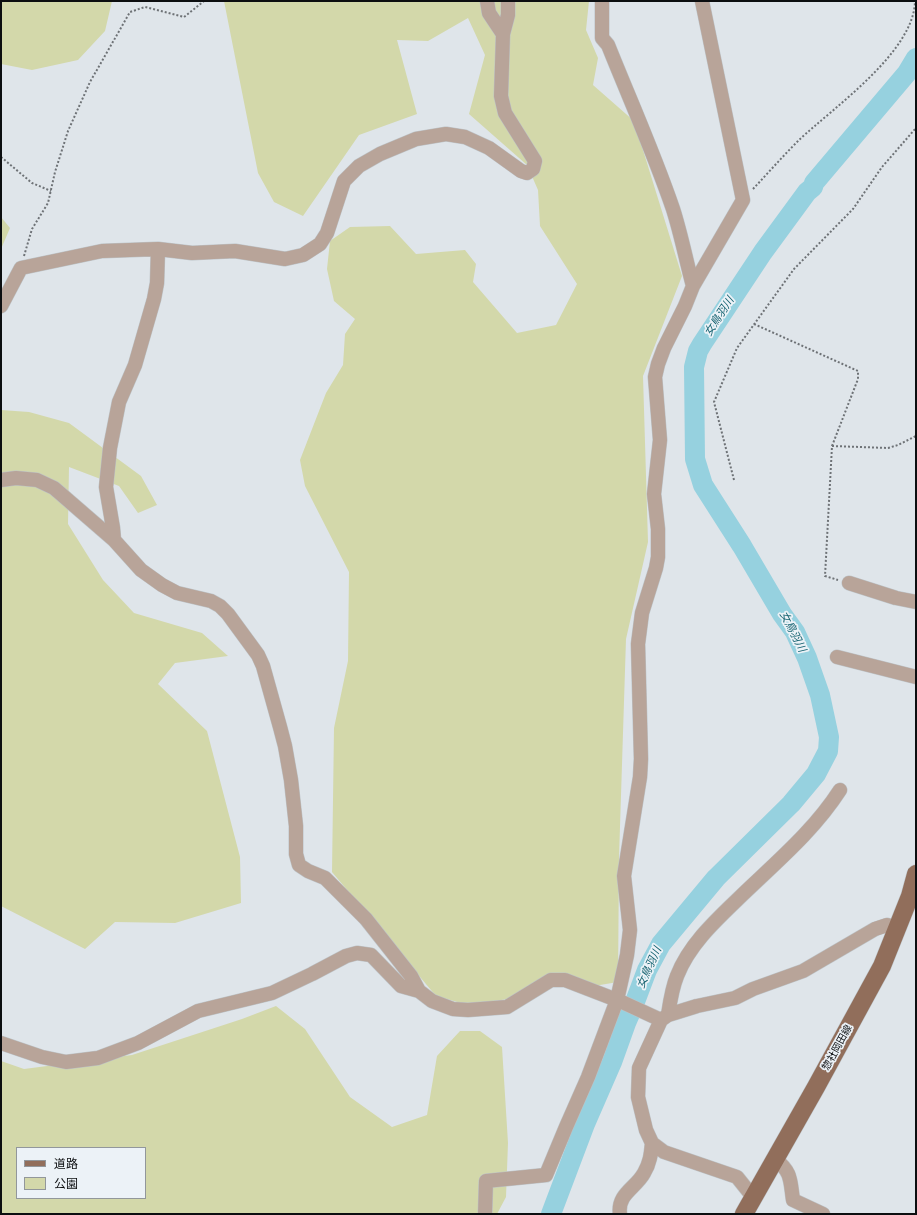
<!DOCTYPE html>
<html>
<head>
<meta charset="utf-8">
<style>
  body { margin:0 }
  #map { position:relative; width:917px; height:1215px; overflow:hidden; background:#dfe5ea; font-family:"Source Sans 3","Noto Sans JP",sans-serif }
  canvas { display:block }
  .frame { position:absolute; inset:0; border:2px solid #0c0e10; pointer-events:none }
  .legend { position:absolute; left:16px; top:1147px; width:130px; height:52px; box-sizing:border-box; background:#ecf2f7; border:1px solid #92979b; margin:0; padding:5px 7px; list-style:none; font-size:12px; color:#0c0e10 }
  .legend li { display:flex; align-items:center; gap:8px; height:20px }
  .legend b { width:20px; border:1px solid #92979b }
</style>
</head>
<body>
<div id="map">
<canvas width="917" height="1215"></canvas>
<div class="frame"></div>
<ul class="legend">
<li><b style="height:5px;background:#916e5b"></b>道路</li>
<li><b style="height:11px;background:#d3d8aa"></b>公園</li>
</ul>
</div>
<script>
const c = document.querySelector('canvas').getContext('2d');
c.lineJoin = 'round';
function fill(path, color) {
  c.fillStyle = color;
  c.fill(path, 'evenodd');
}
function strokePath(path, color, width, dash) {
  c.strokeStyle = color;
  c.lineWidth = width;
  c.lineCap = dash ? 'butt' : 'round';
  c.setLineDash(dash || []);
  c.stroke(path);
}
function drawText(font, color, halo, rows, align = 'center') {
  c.font = font + ' "Source Sans 3","Noto Sans JP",sans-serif';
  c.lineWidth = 3.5;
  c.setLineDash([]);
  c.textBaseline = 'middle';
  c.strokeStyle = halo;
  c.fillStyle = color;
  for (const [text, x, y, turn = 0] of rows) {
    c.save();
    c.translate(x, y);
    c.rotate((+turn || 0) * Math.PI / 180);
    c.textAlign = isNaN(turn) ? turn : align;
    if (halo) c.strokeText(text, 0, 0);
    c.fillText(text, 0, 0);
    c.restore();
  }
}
fill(new Path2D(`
  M1,1H112L105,31L78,60L32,70L1,64Z
  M224,1H589L586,30L598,58L593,85L634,121L682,276L643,376L648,542L626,639L619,858L618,982L594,986L569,975L508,999L468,1005L436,996L332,872L334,728L348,661L349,572L305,486L300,460L326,393L343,365L345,334L355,319L334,301L327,269L330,241L350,227L390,226L416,254L465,250L476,264L473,282L517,333L556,325L577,284L540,226L538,190L527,165L469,114L485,55L468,18L428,41L397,40L417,114L359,135L303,216L274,202L258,173Z
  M1,217L10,228L1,249Z
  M1,410L29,412L69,423L141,476L157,505L138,513L119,486L69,467L68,524L103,580L134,613L202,633L228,656L175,663L158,684L207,731L240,857L241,903L175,923L115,922L85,949L1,906Z
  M276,1006L305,1029L350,1097L392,1127L427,1115L437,1056L460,1031H480L502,1047L508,1143L506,1197L497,1214H1V1061L24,1069L132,1055L242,1019ZM17,1148H145V1198H17Z`), '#d3d8aa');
strokePath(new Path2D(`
  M551,1214L585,1124L612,1062L626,1023L633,1007L647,970L661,944L716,878L791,804L816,774L828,751L829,737L820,695L807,658L795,632L782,614L742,546L703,485L695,459L694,367L698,351L702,344L763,252L807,192L813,187L814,183L907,73L916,58`), '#96d1df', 20);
const minor = new Path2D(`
  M487,1L489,13L503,34
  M602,1V38L608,45C630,100 654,153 673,209C681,234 686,260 693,286
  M1,306L21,268L102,251L158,249L192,253L235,251L285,259L303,255L320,244L327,233L344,181L359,166L380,154L416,139L446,134L465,137L489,148L521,171L527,173L533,169L535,161L505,113L501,96L503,34L508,15V1
  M1,480L16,478L37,480L54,488L114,540L141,570L162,585L177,593L211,601L220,606L228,614L258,655L263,666L280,727L285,746L291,780L296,826V854L299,865L308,871L325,878L366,919L411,976L419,991
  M114,540L113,528L106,487L110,448L119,402L135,365L154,299L157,283L158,249
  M849,583L896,598L916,602
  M837,657L916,677
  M668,1015C670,1002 672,988 677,976C689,945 715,921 739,898C774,864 813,832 840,790
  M661,1020L639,1068L638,1097L646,1130L652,1143L664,1152L737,1177L753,1197
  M1,1043L42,1057L66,1062L98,1058L138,1043L198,1011L272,993L312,974L346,956L357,953L371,955L401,986L419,991L432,1001L453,1009L468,1010L507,1007L551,980H565L622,1002L661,1020L668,1015L697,1006L735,998L753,989L803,971L875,929L887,925L898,928
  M775,1159C792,1172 790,1180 793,1200L823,1214
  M485,1214L486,1181L546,1175L566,1127L588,1077L617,1000L627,955L630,930L624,876L640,777L641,759L638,644L642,613L656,568L658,557V529L654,494L660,440L655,377L658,364L664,348L685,306L693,286L743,200L702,1
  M620,1214C617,1194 636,1188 644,1173C650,1163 651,1154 652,1143`);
const major = new Path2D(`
  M744,1214L816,1087L882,966L910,896L916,874`);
strokePath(minor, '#bdc3c7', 15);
strokePath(major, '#bdc3c7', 19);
strokePath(new Path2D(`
  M1,157L32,183L51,191
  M753,189C768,173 783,156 799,140C834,107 914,52 915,1
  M24,256L32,229L48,203L55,172L68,131L90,82L130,12L145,7L184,17L204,1
  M754,324L858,371V379L832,446L825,576L838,580
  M832,446L888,448L898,445L916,436
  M734,480L714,402L737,348L794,269L853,209L882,167L916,128`), '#6e7276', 2, [2, 2]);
strokePath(minor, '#b8a499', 14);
strokePath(major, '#916e5b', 18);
drawText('10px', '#0c0e10', '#ecf2f7', [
  ["惣社岡田線",838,1048,-61]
]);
drawText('italic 11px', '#146270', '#ecf2f7', [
  ["女鳥羽川",720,317,-57],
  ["女鳥羽川",792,632,63],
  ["女鳥羽川",650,968,-66]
]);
</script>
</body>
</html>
